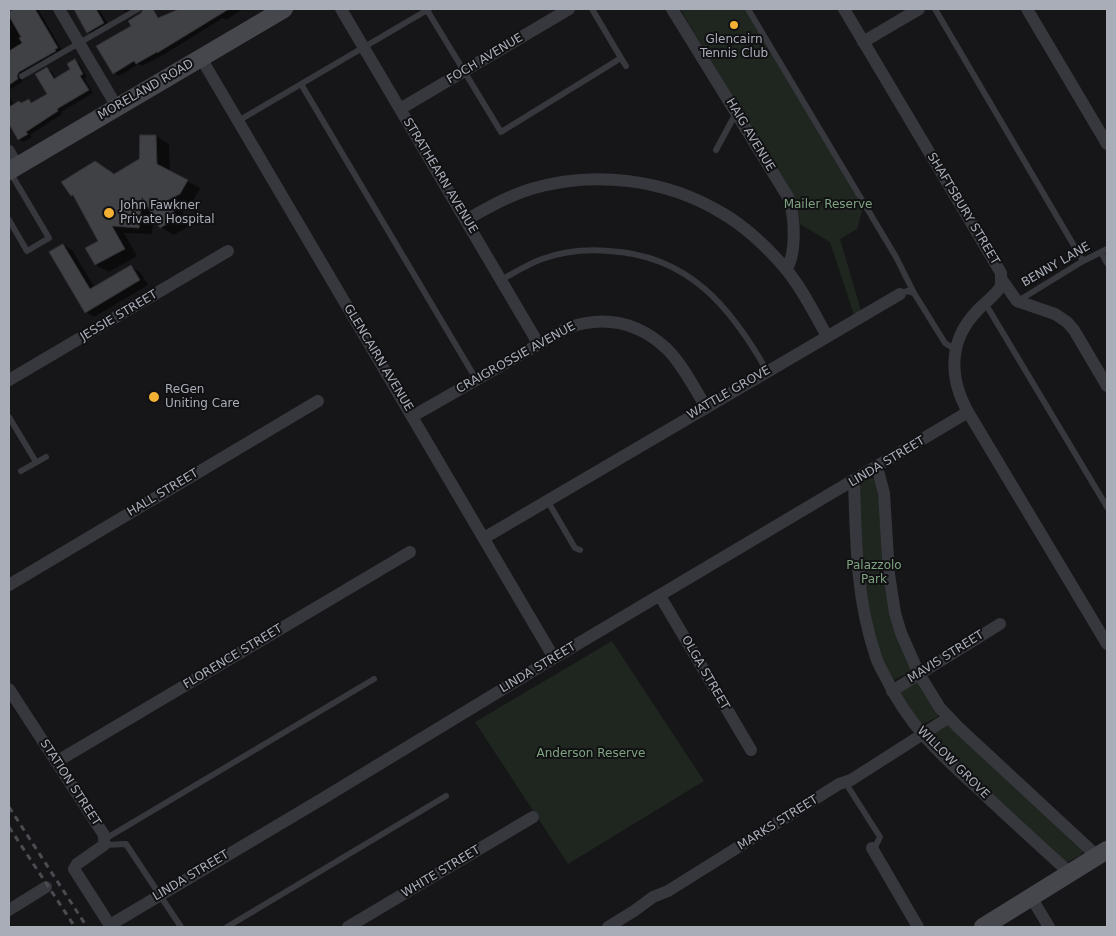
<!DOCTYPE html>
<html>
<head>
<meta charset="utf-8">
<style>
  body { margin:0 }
  #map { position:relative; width:1116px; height:936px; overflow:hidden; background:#161618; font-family:"DejaVu Sans",sans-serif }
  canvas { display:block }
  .frame { position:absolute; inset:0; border:10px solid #a8adb8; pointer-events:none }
</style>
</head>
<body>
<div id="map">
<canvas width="1116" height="936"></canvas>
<div class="frame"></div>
</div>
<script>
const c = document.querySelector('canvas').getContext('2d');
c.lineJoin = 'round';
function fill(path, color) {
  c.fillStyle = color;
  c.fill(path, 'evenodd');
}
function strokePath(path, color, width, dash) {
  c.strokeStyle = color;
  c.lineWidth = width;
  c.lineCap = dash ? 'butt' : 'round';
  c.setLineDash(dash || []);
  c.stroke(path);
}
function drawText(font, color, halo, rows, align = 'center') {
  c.font = font + ' "DejaVu Sans",sans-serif';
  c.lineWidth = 4;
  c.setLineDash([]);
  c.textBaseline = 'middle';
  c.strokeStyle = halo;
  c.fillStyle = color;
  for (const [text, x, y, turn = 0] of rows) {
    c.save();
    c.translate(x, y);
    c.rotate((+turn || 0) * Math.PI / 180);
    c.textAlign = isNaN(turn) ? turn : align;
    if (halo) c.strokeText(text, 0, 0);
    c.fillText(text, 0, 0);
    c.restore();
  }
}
fill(new Path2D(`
  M680,9H746L863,207L857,229L840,239L862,314L855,318L830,242L800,224L798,209L794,198Z
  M871,478L877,480L887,587L912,669L908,673L894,680L879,655L866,603L859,490C861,482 864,480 871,478Z
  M612,641L704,781L568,864L475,722Z
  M914,682L919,683L939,714L937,717L920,726L900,696L902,690Z
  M947,724L1083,851L1082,854L1066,863L977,782L930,735Z`), '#1e261f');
fill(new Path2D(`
  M9,9H38L62,50L21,79L22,82L9,90Z
  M75,9H99L109,26L93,35L88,32Z
  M122,9H138L129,14Z
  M181,9H243L226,20L223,18L163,55L142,66L139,64L119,76L114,73L98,46L155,14L161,18L169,16Z
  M75,61L79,63L87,77L84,78L93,93L61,112L62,114L30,135L32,137L24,142L19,139L9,123V95L14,105L29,100L34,103L48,94L47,69L52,72L56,79L71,69Z
  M156,136L169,144L170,172L200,188L193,201L180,208L190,225L174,235L160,227L154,215L152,234L124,233L137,256L109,272L96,265L99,241L75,198L72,195L95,162L115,174L140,160Z
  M63,245L72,250L95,288L131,267L140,272L148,285L94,317L86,312Z`), '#0007');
const building = new Path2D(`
  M14,9H35L58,48L55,49L56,51L19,72L17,76L18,79L9,85V51L22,43L19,38L21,37L9,16V12Z
  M74,9H96L104,23L87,33Z
  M143,9H153L158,18L179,9H229L157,53V52L136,64L134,61L113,74L96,46L131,26L128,21L141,13Z
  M75,59L83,74L80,76L89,90L57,109L58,111L26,132L28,134L18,140L9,124V107L19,101L21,103L29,99L31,103L47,94L35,74L47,67L54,79L70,69L67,64Z
  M140,135H156L157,164L188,180L180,194L168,200L177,218L160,228L142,197L139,228L112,226L125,249L95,265L85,248L98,241L73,195L71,196L61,182L95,161L114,174L139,159Z
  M63,244L90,289L131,265L140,280L85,313L49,252Z`);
fill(building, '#404145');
strokePath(building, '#303034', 1);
strokePath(new Path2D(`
  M748,9L896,257L914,293
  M935,9L1083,261
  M427,10L501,132L621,58L592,9
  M621,58L626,66
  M22,76L138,9
  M301,84L476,379
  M238,121L429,9
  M716,150L736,113
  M9,220L27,251L49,238L10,172
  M1101,252L1107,263
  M501,280C514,273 528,264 542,259C564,251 587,249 609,251C688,255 731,307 767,371
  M900,294L907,291L914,293L945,343L956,350
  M1018,301L1083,261L1107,249
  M985,303L1107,507
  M9,417L36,462
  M21,471L46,457
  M547,500L575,548L580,550
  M845,782L880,837L873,851
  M105,839L374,679
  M104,845L126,844L181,927
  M227,927L446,796`), '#37383d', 6);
strokePath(new Path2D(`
  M59,9L117,107
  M341,9L538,343
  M672,9L788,197C795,215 797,253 786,270
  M844,9L1001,273V286C995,296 985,302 977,311C948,341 949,378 968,412L1107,644
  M1027,9L1107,144
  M863,42L919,9
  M201,58L554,658
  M400,109L569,9
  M9,151L17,166
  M466,220C487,208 508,196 531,189C593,170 666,179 722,213C746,227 767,247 785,268C802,288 814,313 827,336
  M1002,280L1017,301L1055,314L1067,322L1074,330L1107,386
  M9,380L228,251
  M413,416L567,328C604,315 638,322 667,349C683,365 694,388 706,407
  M877,467L884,493L889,574L895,613L901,633L919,674L940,708L958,727L1097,856
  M854,481C856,540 856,598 875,654C877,663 882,670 886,678C910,729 946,759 986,796C1014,822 1042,848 1070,873
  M484,538L900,294
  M9,585L318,401
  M660,596L751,750
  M9,689L104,835V845L77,864L74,869L111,927
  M892,691L1000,624
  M56,762L410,552
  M872,848L918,927
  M1031,897L1049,927
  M9,910L46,887
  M110,925L322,799L554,658L968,412
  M348,927L533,817
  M608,927L634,911L653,897L668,891L839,784L851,780L948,718`), '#37383d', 12);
strokePath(new Path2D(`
  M9,171L284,9
  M983,927L1107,850`), '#45474d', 18);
strokePath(new Path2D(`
  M9,807L87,927
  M9,827L75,927`), '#4a4c52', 3, [6, 5]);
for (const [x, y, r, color] of [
  [734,25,5,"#f2b134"],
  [109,213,6,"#f2b134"],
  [154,397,6,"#f2b134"]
]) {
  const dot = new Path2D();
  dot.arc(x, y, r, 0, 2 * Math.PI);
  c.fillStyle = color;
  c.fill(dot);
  strokePath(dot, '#111113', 2);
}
drawText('12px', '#a8adb8', '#111113', [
  ["Glencairn",734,40,"center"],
  ["Tennis Club",734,54,"center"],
  ["John Fawkner",120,206],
  ["Private Hospital",120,220],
  ["ReGen",165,390],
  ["Uniting Care",165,404]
], 'left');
drawText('12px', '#a8adb8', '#111113', [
  ["FOCH AVENUE",485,59,-31],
  ["MORELAND ROAD",146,90,-30],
  ["HAIG AVENUE",750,135,59],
  ["STRATHEARN AVENUE",440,176,59],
  ["SHAFTSBURY STREET",963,209,59],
  ["BENNY LANE",1056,265,-30],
  ["JESSIE STREET",119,316,-31],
  ["GLENCAIRN AVENUE",378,358,59],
  ["CRAIGROSSIE AVENUE",516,358,-29],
  ["WATTLE GROVE",729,393,-30],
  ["LINDA STREET",887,462,-31],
  ["HALL STREET",163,493,-31],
  ["FLORENCE STREET",233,657,-31],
  ["MAVIS STREET",946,657,-32],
  ["LINDA STREET",538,668,-31],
  ["OLGA STREET",705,673,60],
  ["WILLOW GROVE",953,763,45],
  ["STATION STREET",70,783,57],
  ["MARKS STREET",778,823,-32],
  ["WHITE STREET",441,872,-31],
  ["LINDA STREET",191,876,-31]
]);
drawText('12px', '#7fa381', '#111113', [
  ["Mailer Reserve",828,205],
  ["Palazzolo",874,566],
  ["Park",874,580],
  ["Anderson Reserve",591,754]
]);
</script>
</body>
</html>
